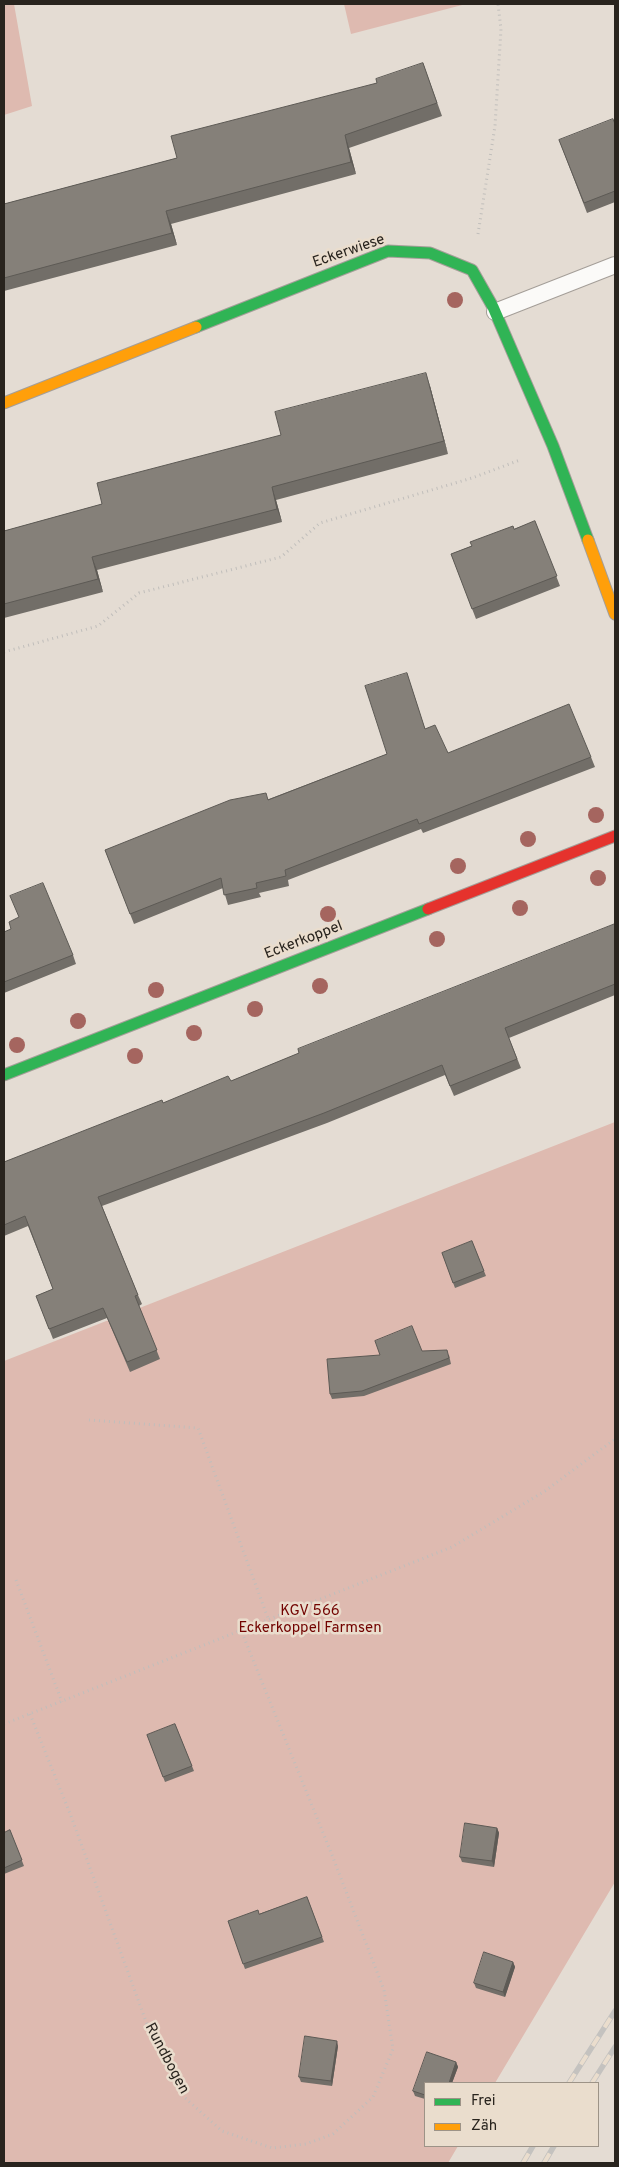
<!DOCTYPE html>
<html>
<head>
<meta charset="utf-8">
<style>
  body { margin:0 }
  #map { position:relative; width:619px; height:2167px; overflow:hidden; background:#e4dcd3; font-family:Overpass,sans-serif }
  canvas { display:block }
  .frame { position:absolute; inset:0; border:5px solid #29241e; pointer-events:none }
  .legend { position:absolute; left:424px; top:2082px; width:175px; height:65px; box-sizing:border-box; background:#eaddcd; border:1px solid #9d9387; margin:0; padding:6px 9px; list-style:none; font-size:15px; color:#29241e }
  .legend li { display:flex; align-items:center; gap:10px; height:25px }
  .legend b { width:25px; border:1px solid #9d9387 }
</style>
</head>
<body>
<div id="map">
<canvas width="619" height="2167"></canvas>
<div class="frame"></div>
<ul class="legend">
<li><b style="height:6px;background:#30b455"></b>Frei</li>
<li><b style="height:6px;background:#ff9f0a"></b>Zäh</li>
</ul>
</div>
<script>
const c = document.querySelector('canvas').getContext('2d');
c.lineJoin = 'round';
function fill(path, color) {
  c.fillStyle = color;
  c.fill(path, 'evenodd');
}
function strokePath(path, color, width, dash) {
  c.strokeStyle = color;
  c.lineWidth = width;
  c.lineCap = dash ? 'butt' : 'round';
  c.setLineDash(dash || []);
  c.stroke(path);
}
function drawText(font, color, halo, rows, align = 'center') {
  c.font = font + ' Overpass,sans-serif';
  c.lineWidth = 5;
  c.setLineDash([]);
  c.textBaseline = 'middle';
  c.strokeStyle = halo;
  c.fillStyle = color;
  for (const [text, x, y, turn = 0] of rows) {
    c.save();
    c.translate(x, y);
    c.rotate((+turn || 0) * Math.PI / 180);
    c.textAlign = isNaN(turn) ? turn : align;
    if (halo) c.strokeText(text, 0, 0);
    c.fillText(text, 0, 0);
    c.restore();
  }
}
fill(new Path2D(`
  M4,4H14L32,106L4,115Z
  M344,4H466L351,34Z
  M615,1122V1882L495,2083H425V2146H458L448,2163H4V1361Z`), '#debab0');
const lane = new Path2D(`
  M495,312L615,265`);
const fast = new Path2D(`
  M196,327L388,251L430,253L472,270L493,307L553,446L588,540
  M4,1075L428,909`);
const slow = new Path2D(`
  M4,403L196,327
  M588,540L615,614`);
const jam = new Path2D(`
  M428,909L615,836`);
strokePath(lane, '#a49e98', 18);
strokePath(fast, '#a49e98', 13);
strokePath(slow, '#a49e98', 13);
strokePath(jam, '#a49e98', 13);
strokePath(new Path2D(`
  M478,234L495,126L501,29L498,4
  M4,652L98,626L139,593L281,557L320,523L472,478L520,460
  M89,1420L198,1428L269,1621
  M16,1580L62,1702
  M30,1714L71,1816L148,2027L184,2097L222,2131L272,2148L306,2144L333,2134L373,2097L393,2049L384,1990L332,1855L241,1630
  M4,1724L452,1547L545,1491L615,1439`), '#c0bebb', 3, [1, 4]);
strokePath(lane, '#fbfaf8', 16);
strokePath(fast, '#30b455', 11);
strokePath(slow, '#ff9f0a', 11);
strokePath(jam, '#e5322d', 11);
const rail = new Path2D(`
  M569,2083L615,2011
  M592,2083L615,2047
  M523,2163L533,2146
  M544,2163L554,2146`);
strokePath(rail, '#c4c2bf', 5.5);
strokePath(rail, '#eaddcd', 4, [11]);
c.fillStyle = '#a5655f';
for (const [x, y] of [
  [455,300],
  [596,815],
  [528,839],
  [458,866],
  [598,878],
  [520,908],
  [328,914],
  [437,939],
  [320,986],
  [156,990],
  [255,1009],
  [78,1021],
  [194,1033],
  [17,1045],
  [135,1056]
]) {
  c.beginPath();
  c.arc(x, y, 8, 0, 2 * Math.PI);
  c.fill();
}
fill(new Path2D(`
  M423,63L442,116L349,148L356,174L171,224L177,245L4,291V204L177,158L377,83Z
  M615,124V202L587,213L559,140Z
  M430,386L448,454L276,500L282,522L97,570L103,592L4,618V531L102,504L281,435Z
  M535,521L560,586L476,619L451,554Z
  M407,673L425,729L448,753L591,757L595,767L423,833L421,829L288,880L289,886L259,893L261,897L228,905L223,888L134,924L105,850L269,799L387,754Z
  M615,924V995L509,1038L521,1068L454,1096L445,1075L327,1123L102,1206L138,1295L142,1304L139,1306L160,1359L130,1372L107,1318L53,1339L36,1296L53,1289L28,1226L4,1236V1162L163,1103L231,1081Z
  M4,932L73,955L76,964L4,993Z
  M472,1241L486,1276L455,1288L442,1253Z
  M422,1351L449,1355L451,1364L364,1396L332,1399L330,1394Z
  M175,1724L194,1771L165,1782L147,1735Z
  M497,1828L499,1833L494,1867L462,1862L460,1857Z
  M10,1830L24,1866L4,1874V1833Z
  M307,1897L324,1942L245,1969L228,1921L259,1914Z
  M513,1962L515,1967L505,1997L476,1988L474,1983Z
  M338,2046L332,2086L301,2082L299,2077Z
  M456,2062L458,2067L452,2083H425V2099L415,2096L413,2091Z`), '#726e68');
fill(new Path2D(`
  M345,135L349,148L356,174L351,162Z
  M166,211L171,224L177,245L172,233Z
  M426,373L430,386L448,454L444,441Z
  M272,487L276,500L282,522L277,509Z
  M92,557L97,570L103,592L98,579Z
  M497,1828L499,1833L494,1867L492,1861Z
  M513,1962L515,1967L505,1997L503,1992Z
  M337,2041L338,2046L332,2086L331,2081Z
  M456,2062L458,2067L452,2083H449Z`), '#5d5a55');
const building = new Path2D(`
  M423,63L437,103L345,135L351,162L166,211L172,233L4,278V204L177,158L171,136L377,83L376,79Z
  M613,119L615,124V191L584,203L559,140Z
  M426,373L444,441L272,487L277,509L92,557L98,579L4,604V531L102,504L97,483L281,435L275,412Z
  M535,521L557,576L472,609L451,554L472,546L470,542L513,526L514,529Z
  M407,673L425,729L435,725L448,753L569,704L591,757L419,824L417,819L285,870L286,876L256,883L257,888L224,895L221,878L130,914L105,850L230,800L266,793L268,800L387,754L365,686Z
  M43,883L73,955L4,982V932L11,929L9,922L19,917L10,896Z
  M615,924V984L505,1028L517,1059L450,1086L442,1065L324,1113L98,1197L138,1295L135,1296L157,1350L127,1362L103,1308L49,1329L36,1296L53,1289L25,1216L4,1225V1162L162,1100L163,1103L228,1076L231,1081L299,1053L298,1049Z
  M472,1241L484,1271L453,1283L442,1253Z
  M412,1326L422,1351L447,1350L449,1358L362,1391L330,1394L327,1359L380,1355L375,1341Z
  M175,1724L192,1766L163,1777L147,1735Z
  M465,1823L497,1828L492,1861L460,1857Z
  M10,1830L22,1860L4,1868V1833Z
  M307,1897L322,1937L243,1964L228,1921L258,1910L259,1914Z
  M484,1952L513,1962L503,1992L474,1983Z
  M305,2036L337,2041L331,2081L299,2077Z
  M427,2052L456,2062L449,2083H425V2095L413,2091Z`);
fill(building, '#858079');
strokePath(building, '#5d5a55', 1);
drawText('15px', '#29241e', '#eaddcd', [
  ["Eckerwiese",349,252,-19],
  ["Eckerkoppel",304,941,-21],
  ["Rundbogen",166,2059,62]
]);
drawText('15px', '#720300', '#eaddcd', [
  ["KGV 566",310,1612],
  ["Eckerkoppel Farmsen",310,1629]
]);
</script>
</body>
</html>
